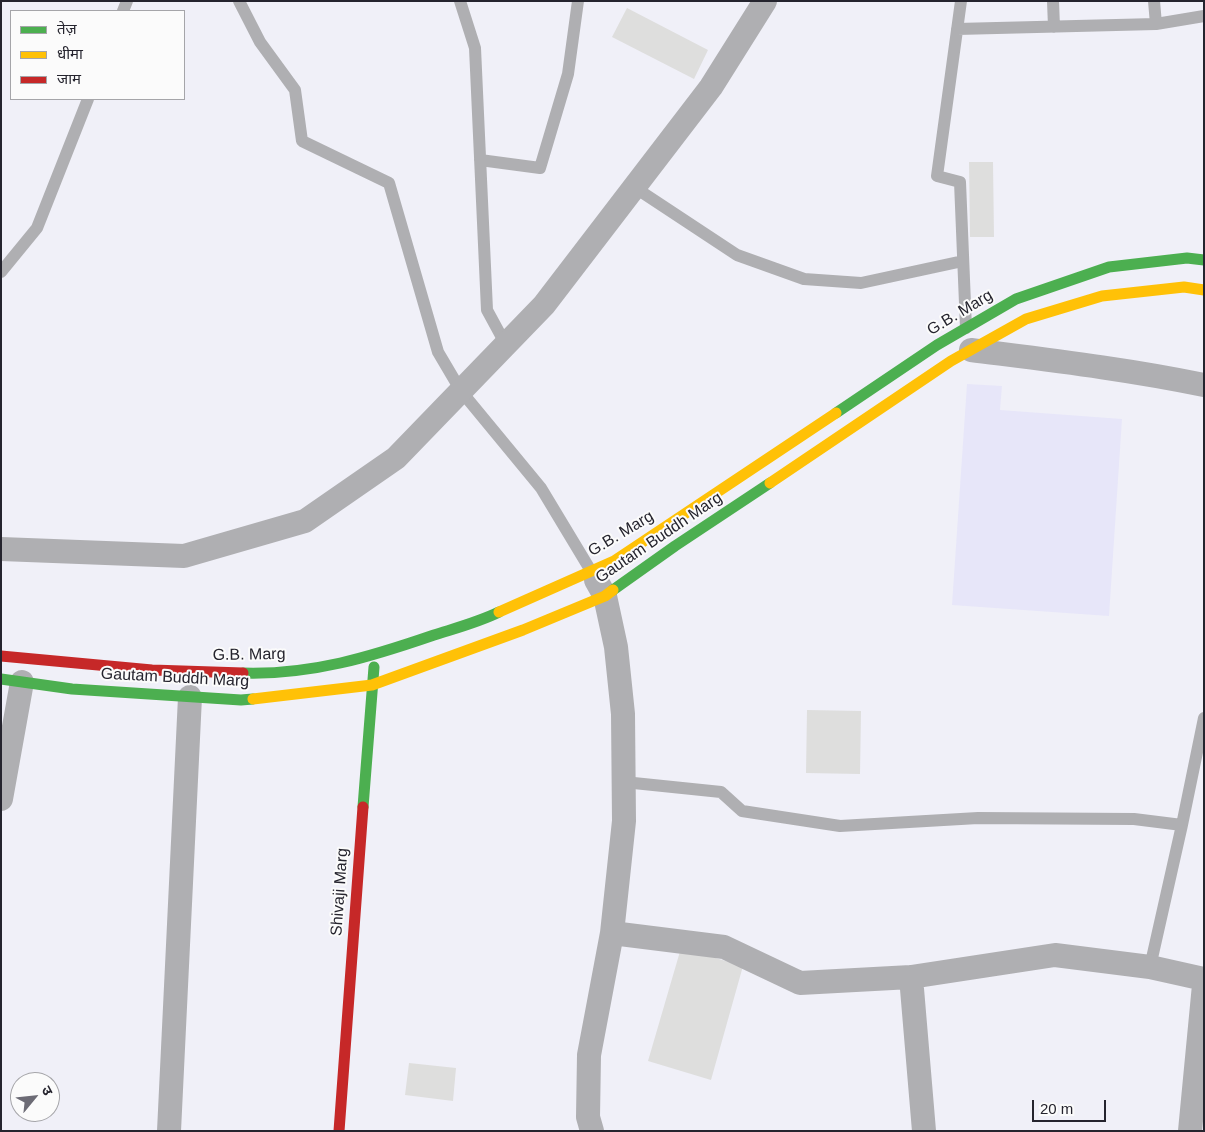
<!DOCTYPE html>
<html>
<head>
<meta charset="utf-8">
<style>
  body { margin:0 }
  #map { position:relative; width:1205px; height:1132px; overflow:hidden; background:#f0f0f8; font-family:Arial,"Noto Sans Devanagari",sans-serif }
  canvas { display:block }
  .frame { position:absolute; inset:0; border:2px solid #25242e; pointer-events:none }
  .legend { position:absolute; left:10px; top:10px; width:175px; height:90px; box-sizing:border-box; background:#fbfbfb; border:1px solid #a5a5a9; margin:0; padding:6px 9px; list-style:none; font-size:15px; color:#25242e }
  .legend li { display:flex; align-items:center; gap:10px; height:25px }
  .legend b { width:25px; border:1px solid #a5a5a9 }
  .north { position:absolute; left:10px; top:1072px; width:50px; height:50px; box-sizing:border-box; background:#fbfbfb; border:1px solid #a5a5a9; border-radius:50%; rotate:62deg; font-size:14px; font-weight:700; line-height:20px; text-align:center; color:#25242e }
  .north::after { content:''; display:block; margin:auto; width:18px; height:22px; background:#6c6b75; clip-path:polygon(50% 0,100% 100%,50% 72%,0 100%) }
  .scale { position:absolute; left:1032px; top:1100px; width:74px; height:22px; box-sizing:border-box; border:2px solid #25242e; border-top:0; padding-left:6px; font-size:15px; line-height:18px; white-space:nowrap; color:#25242e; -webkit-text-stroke:4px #fbfbfb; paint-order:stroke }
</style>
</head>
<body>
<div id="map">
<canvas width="1205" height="1132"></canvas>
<div class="frame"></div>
<ul class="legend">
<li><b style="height:6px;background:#4caf50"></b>तेज़</li>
<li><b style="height:6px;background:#ffc107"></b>धीमा</li>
<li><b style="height:6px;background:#c62828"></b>जाम</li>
</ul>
<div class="north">उ</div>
<div class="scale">20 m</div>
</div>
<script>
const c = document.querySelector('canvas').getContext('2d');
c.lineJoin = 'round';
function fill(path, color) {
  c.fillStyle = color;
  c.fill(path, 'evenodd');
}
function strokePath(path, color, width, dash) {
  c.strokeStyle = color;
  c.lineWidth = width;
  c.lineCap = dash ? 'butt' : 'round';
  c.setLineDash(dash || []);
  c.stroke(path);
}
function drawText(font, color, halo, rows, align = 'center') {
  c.font = font + ' Arial,sans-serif';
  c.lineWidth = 4;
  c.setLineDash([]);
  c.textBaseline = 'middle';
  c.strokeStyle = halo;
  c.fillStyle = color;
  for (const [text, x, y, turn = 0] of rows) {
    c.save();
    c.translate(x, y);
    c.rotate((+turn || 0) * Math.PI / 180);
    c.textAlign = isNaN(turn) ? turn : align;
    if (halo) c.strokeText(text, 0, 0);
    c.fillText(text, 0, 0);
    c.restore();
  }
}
fill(new Path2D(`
  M967,384L1002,386L1000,410L1122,419L1109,616L952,605Z`), '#e7e6f9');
fill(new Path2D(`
  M627,8L708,50L694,79L612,37Z
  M969,162H993L994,237H970Z
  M807,710L861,711L860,774L806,773Z
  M681,948L743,966L711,1080L648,1061Z
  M409,1063L456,1068L453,1101L405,1095Z`), '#dededd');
strokePath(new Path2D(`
  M239,1L260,42L295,90L302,141L389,183L438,352L461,391L541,488L591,571
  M460,1L475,48L487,310L506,345
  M961,1L937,176L960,182L966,328
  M1053,1L1054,27
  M1154,1L1156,24
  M123,11L127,1
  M957,29L1156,24L1204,16
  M480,160L540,168L568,74L578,1
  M634,187L737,255L804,279L861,283L963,261
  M1,272L37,228L88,99
  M624,782L721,792L742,811L840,826L978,818L1134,819L1182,825
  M1150,967L1182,825L1204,718`), '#afafb2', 12);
strokePath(new Path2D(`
  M971,350C1049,360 1127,369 1204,385
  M1,549L184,556L305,521L396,458L544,305L711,87L765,1
  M1,799L22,682
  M612,933L724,947L800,983L911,977L1055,955L1150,967L1204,979
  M911,977L924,1131
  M169,1131L190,697
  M592,1131L588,1117L589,1055L612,933L624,821L623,714L616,647L605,596L596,580
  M1190,1131L1204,985`), '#afafb2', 24);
strokePath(new Path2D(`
  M836,413L937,345L1016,299L1109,267L1187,258L1204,260
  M613,590L675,546L770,483
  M243,673C312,675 370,657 434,635C456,628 479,622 499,612
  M1,679L72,689L241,700L253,699
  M363,807L374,667`), '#4caf50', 11);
strokePath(new Path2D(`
  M770,483L951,361L1026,319L1102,296L1184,287L1204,290
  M499,612L614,561L836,413
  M253,699L372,685L523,630L605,596L613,590`), '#ffc107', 11);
strokePath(new Path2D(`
  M1,656L152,670L243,673
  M339,1131L363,807`), '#c62828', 11);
drawText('16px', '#25242e', '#fbfbfb', [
  ["G.B. Marg",960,313,-31],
  ["G.B. Marg",621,534,-31],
  ["Gautam Buddh Marg",659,538,-34],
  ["G.B. Marg",249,655,-1],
  ["Gautam Buddh Marg",175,678,3],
  ["Shivaji Marg",340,892,-86]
]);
</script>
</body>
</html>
